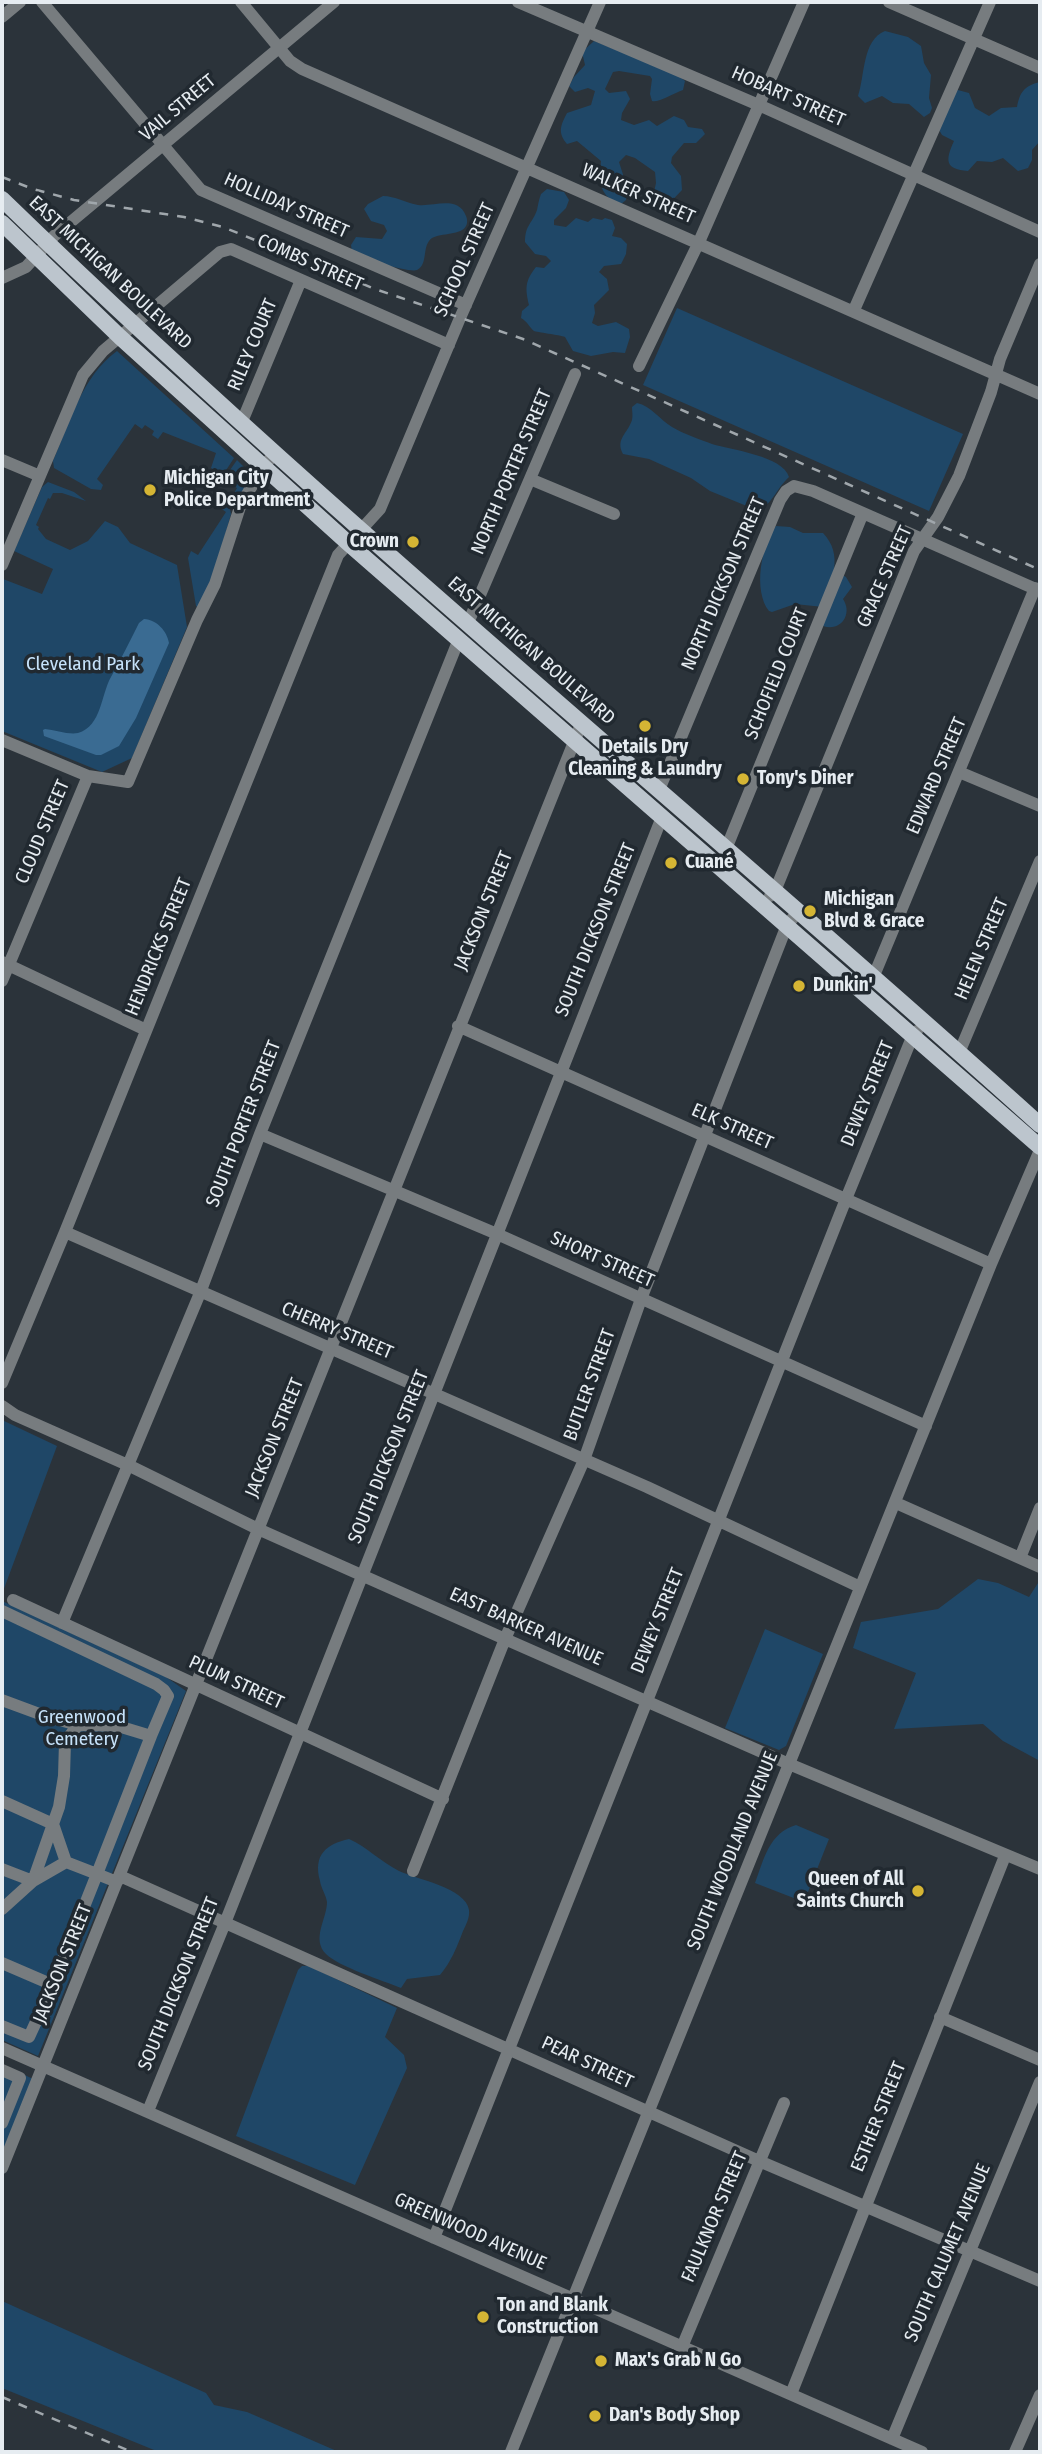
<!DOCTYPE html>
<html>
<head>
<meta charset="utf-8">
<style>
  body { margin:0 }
  #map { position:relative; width:1042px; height:2454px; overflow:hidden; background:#2b333a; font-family:"Fira Sans Condensed",sans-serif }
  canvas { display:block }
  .frame { position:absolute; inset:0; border:4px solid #e6ecf1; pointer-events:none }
</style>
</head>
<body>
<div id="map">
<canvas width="1042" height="2454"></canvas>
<div class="frame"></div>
</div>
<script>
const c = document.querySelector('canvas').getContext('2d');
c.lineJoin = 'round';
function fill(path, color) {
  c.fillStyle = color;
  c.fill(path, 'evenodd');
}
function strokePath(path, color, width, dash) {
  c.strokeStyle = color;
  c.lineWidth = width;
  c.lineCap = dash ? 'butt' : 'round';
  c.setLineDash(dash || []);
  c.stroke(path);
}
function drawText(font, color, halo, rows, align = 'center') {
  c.font = font + ' "Fira Sans Condensed",sans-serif';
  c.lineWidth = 7;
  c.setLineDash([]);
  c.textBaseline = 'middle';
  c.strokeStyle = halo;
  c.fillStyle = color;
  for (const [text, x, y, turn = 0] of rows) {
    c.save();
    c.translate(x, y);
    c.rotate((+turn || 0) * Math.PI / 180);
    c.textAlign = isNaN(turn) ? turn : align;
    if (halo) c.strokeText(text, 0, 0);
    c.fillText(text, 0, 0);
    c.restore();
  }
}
fill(new Path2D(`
  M885,31L908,37L921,46L924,63L931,75L929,98L932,108L930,113L924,117L909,104L893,103L882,96L865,103L858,96C865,76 862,40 885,31Z
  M594,41L675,73L685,81L683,90C674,93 658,103 652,101L650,94L652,79L650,76L619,71L613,72L605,89L609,93L626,91L630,99L622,113L621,120L634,125L649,120L657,126L674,116L684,120L688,127L702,129L705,134L696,143H684L672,157L671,163L681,176L682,190L663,210L657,209L652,201L656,183L655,172L635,158L626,155L619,162L628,190L626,200L621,204C599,197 599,182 601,161L577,141L567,144C557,132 561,125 567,113L591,105L595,91L588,88L575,92L569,86L574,77L585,65L582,52Z
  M1040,82V141L1032,150V160L1028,168L1018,171L1003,158L992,162L977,161L968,171C945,169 945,161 954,141L942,135L934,121L954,89L969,93L975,108L989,116L1001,108L1017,107C1020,92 1024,86 1040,82Z
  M547,189L564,192L569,200L566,208L554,220V225L566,227L576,218L588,222L593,218L602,220L605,218L612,220L615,228L612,236L621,238L627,244L626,254L621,264L604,266L599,272L607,279L609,290L594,305L595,313L592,323L598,326L616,322L629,329L630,337L625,353L613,352L591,356L573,351L565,337C560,335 536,332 534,331C529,327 528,322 521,318L522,311L529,305C525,288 525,281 536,267L544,268L551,261L546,256L535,254L525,242C525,225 532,224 537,210C538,205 539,199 541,194Z
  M383,196C395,196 406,203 418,205C434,207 458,195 466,216C467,218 468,223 466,226C462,235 441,233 432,238C421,246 429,264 417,270C410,273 363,259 356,254C351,251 352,251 351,245L356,237L382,239L387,231L384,225L371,221L364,209L368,204Z
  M677,308L963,434L929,511L643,385Z
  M117,351L234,458L223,475L211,468L216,453L163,432L158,439L152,435L154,431L145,425L142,429L135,424L97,479L103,485L101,490L91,489L54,468L53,461C69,424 82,376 117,351Z
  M637,403C651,406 660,420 672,427C682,433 701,440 712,444C732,450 783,456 789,477C776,489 775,500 759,511L710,491L691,478L649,459L623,454C615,439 628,433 632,420C633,416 632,411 632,407Z
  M237,460L251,474L239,499L233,495L237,488L223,480Z
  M48,482L74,492L86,501L62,493H53L50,499L48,498L36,525L39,527L38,529L46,539L70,550L88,541L105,521L118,527L130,543L177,565L187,627L132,758L102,772L2,731V581L3,579L42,594L53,569L14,551L42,487Z
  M222,503L230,509L231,514L213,579L198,608L196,606L188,558L191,551L198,555L226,512L219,507Z
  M776,526L790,527L803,533H823C833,544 836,554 834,570L846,577L852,587L843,599C853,614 841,632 823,626V607L795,604L772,612L769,611C753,591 761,545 776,526Z
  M2,1420L57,1446L2,1594Z
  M978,1579L998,1583L1029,1597L1040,1580V1761L1003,1741L983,1724L894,1729L916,1673L853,1648L861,1622L938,1609Z
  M2,1601L166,1677L186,1691L38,2056L2,2040Z
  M765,1629L823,1654L786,1746L779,1750L725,1728Z
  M796,1825L829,1839L804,1902L755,1883C764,1859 769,1833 796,1825Z
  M349,1839C367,1847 381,1862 399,1871C416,1879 466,1888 469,1910C470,1917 466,1925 463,1931C457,1947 451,1962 440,1975L407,1979L401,1988C382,1980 339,1967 326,1954C311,1939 327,1919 327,1902C326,1895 321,1888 320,1881C313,1855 326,1844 349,1839Z
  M302,1966H309L397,2008L385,2037L404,2055L407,2068L355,2185L236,2136L298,1970Z
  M2,2064L33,2079L2,2153Z
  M2,2301L206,2393L214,2405L247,2412L339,2452H159L2,2388Z`), '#1f4767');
fill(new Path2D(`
  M144,619C157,620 167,631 169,643L136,718L119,746L101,755H96L44,736L43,730L45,729C55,730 69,735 78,733C102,726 101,694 111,677C121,659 130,641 139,623Z`), '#3a6b92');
strokePath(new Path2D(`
  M42,2L201,190L466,305
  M241,2L290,61L302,69L1040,394
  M518,2L761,106L1040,232
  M889,2L1040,68
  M2,17L20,2
  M2,278L26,267L54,236L334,2
  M854,310L990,2
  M639,366L699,242L804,2
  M241,424L301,280
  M2,460L40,476
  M530,479L614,514
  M2,565L83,375L103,351L220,252L231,249L449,345
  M468,623L575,374
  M2,740L88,776L128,782L197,620L215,584L240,507L263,466L275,454
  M959,772L1040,806
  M659,790L780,500L786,491L794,486L813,491L1040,591
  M726,849L863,513
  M770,896L775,891L914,551L938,517L959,476L991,392L1000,359L1040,264
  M2,962L146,1030
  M873,978L1035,588
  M2,981L88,776
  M458,1026L991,1264
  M959,1053L1040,861
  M260,1134L497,1234L926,1426
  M65,1232L647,1487L860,1587
  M2,1383L65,1232L338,555L380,509L460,318L600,2
  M2,1406L15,1415L130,1466L258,1529L505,1639L789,1764L1040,1869
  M896,1503L1040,1567
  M1020,1558L1040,1508
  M13,1600L443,1799
  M2,1611L156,1684L164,1690L168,1696L151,1736L118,1726L78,1725L45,1716L2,1700
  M62,1623L200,1293L260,1134L459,639
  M2,1801L53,1824L59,1807L64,1776L65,1742L78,1725
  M2,1869L33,1881L53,1824L66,1862L97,1874L151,1736
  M413,1871L505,1639L584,1460L641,1299L787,925L798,912
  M120,1876L759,2161L1040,2281
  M2,1909L33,1881L66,1862
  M2,1963L53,1985L29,2037L2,2026
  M53,1985L97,1874L117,1882
  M940,2017L1040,2060
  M2,2048L922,2452
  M2,2070L20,2078L2,2123
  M148,2111L225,1923L662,817
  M2,2168L582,722
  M434,2238L846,1199L913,1035L917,1031
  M682,2347L784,2103
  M791,2394L1005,1856
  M892,2439L1040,2082
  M511,2452L991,1264L1040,1150
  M1015,2452L1040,2395`), '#777c7f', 12);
strokePath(new Path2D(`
  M2,199C335,522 696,815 1040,1125
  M2,223L120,337L348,543L1040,1147`), '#bcc5cd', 16);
strokePath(new Path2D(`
  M2,177L33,189L74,200L184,217L223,227L375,289L523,339L1040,570
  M2,2397L132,2452`), '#a0a7ac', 2.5, [9, 9]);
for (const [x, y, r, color] of [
  [150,490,7,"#d5b534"],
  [413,542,7,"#d5b534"],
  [645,726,7,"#d5b534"],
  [743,779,7,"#d5b534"],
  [671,863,7,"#d5b534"],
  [810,911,7,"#d5b534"],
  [799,986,7,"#d5b534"],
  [918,1891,7,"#d5b534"],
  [483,2317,7,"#d5b534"],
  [601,2361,7,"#d5b534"],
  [595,2416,7,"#d5b534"]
]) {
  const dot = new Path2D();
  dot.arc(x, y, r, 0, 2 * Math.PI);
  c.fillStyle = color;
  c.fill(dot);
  strokePath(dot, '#212930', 2.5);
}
drawText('19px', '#e6ecf1', '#212930', [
  ["HOBART STREET",788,97,24],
  ["VAIL STREET",178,108,-40],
  ["WALKER STREET",638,194,24],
  ["HOLLIDAY STREET",286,206,24],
  ["SCHOOL STREET",465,260,-66],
  ["COMBS STREET",310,263,24],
  ["EAST MICHIGAN BOULEVARD",110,273,43],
  ["RILEY COURT",253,345,-67],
  ["NORTH PORTER STREET",512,472,-67],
  ["GRACE STREET",885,577,-66],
  ["NORTH DICKSON STREET",724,584,-67],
  ["EAST MICHIGAN BOULEVARD",531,651,41],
  ["SCHOFIELD COURT",777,674,-68],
  ["EDWARD STREET",937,776,-67],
  ["CLOUD STREET",43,832,-67],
  ["JACKSON STREET",484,911,-68],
  ["SOUTH DICKSON STREET",596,930,-68],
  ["HENDRICKS STREET",159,947,-68],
  ["HELEN STREET",982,949,-67],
  ["DEWEY STREET",868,1094,-68],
  ["SOUTH PORTER STREET",244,1124,-69],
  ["ELK STREET",732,1127,24],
  ["SHORT STREET",602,1260,24],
  ["CHERRY STREET",337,1331,23],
  ["BUTLER STREET",590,1385,-70],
  ["JACKSON STREET",275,1438,-68],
  ["SOUTH DICKSON STREET",389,1457,-68],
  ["DEWEY STREET",658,1621,-68],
  ["EAST BARKER AVENUE",526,1627,24],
  ["PLUM STREET",236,1683,25],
  ["SOUTH WOODLAND AVENUE",733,1851,-68],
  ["JACKSON STREET",63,1964,-68],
  ["SOUTH DICKSON STREET",179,1984,-68],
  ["PEAR STREET",587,2063,25],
  ["ESTHER STREET",879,2117,-68],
  ["FAULKNOR STREET",715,2217,-67],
  ["GREENWOOD AVENUE",470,2232,24],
  ["SOUTH CALUMET AVENUE",948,2253,-67]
]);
drawText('bold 19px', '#e6ecf1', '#212930', [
  ["Michigan City",164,479],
  ["Police Department",164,501],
  ["Crown",399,542,"right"],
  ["Details Dry",645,748,"center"],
  ["Cleaning & Laundry",645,770,"center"],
  ["Tony's Diner",757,779],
  ["Cuané",685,863],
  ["Michigan",824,900],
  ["Blvd & Grace",824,922],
  ["Dunkin'",813,986],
  ["Queen of All",904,1880,"right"],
  ["Saints Church",904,1902,"right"],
  ["Ton and Blank",497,2306],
  ["Construction",497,2328],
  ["Max's Grab N Go",615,2361],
  ["Dan's Body Shop",609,2416]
], 'left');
drawText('19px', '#c6e2fa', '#212930', [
  ["Cleveland Park",83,665],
  ["Greenwood",82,1718],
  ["Cemetery",82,1740]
]);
</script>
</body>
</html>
